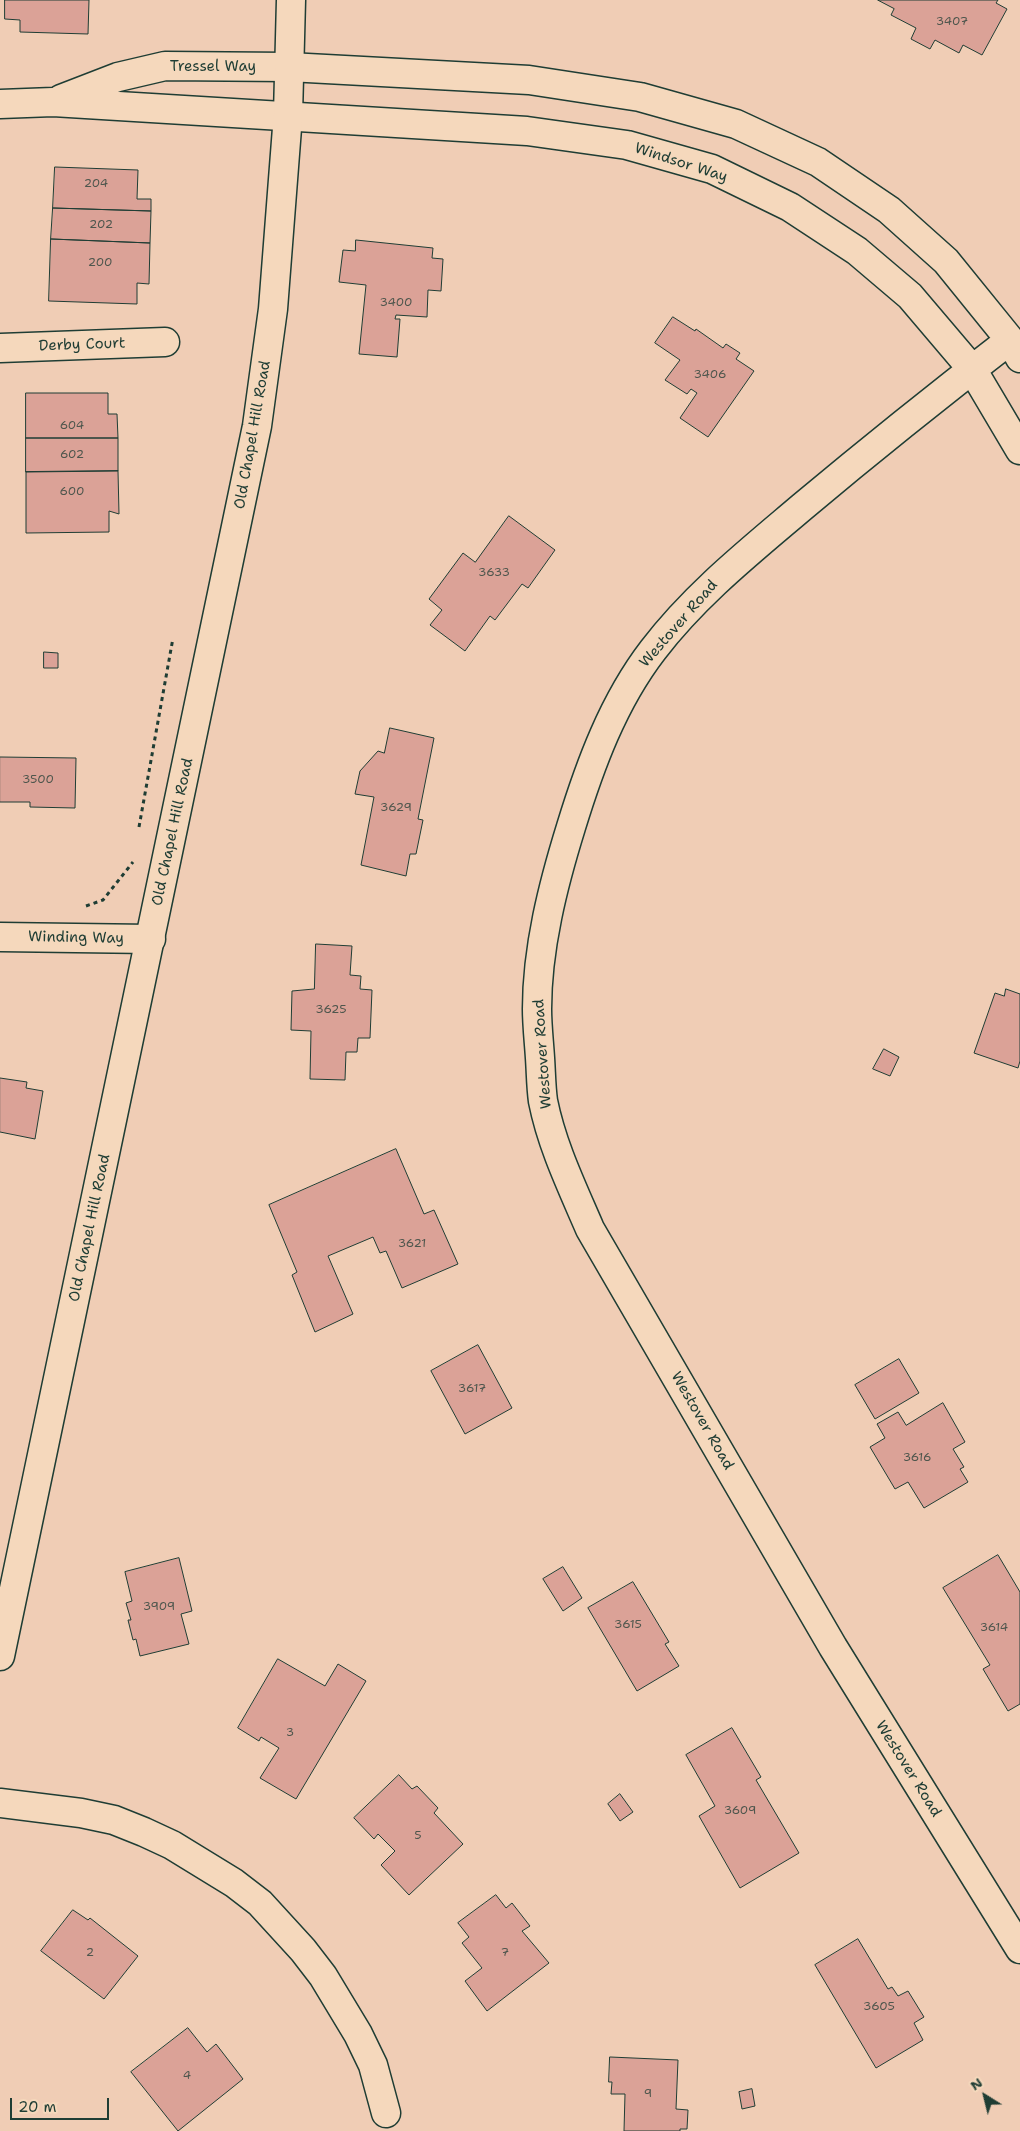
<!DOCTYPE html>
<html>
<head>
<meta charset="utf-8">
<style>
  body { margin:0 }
  #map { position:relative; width:1020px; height:2131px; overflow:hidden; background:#f0cdb5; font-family:"Shantell Sans",sans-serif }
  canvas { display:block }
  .north { position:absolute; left:960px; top:2071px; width:50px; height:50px; -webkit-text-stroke:4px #f5d8bc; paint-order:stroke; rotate:324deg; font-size:14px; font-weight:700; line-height:20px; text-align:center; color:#1f3d34 }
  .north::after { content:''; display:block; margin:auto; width:18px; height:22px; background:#1f3d34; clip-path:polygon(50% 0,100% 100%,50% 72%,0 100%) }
  .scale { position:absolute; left:10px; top:2098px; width:99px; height:22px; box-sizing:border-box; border:2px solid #1f3d34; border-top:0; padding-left:6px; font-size:15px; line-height:18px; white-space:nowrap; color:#1f3d34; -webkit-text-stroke:4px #f5d8bc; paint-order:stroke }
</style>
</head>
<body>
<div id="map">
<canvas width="1020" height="2131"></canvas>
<div class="north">N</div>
<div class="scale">20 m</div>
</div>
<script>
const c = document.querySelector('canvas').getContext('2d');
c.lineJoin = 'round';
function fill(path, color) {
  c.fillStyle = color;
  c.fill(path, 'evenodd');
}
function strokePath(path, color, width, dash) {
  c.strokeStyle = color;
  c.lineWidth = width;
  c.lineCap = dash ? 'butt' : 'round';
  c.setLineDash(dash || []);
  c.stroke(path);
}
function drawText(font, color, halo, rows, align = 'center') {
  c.font = font + ' "Shantell Sans",sans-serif';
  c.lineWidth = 4;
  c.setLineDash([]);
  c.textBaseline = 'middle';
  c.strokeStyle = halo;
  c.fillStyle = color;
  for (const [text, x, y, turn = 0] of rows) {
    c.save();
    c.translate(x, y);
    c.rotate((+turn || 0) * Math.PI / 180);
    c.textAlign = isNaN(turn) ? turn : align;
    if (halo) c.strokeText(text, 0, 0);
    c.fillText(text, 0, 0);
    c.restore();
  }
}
const building = new Path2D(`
  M5,0H89L88,34L20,32V20L5,19Z
  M878,0H998L996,3L1007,9L982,55L963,45L959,53L935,40L930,49L911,39L916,28L891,15L894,9Z
  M55,167L138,170L137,199H151V211L53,208Z
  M53,208L151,211L150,243L51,239Z
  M51,239L150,243L149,284L137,283V304L49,301Z
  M356,240L433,248L432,258L443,259L441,291L428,290L427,317L396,315L395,319H400L397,357L359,354L366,285L339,282L343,250L355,251Z
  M673,317L695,331L696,329L723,348L726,344L740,353L736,359L754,371L708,437L680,418L697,393L691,389L687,394L665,380L680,360L655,343Z
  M26,393H108V414H117L118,438H26Z
  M26,438H118V471L26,472Z
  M118,471L119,514L109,511V532L26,533V472Z
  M509,516L555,550L528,588L522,584L495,620L490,616L465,651L430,625L442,610L429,599L463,553L475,562Z
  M44,652L58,653V668H44Z
  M390,728L434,738L418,819L423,820L416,854H410L406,876L361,865L374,797L355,794L360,771L378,751L384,753Z
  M0,757L76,758L75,808L30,807V802H0Z
  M316,944L352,946L350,975L361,976L360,989L372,990L370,1038H358L357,1052H346L345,1080L310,1079L311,1031L291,1030L292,991L314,989Z
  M1006,989L1020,994V1061L1018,1068L974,1053L995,993L1004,996Z
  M884,1049L899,1057L890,1076L873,1069Z
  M0,1078L27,1082L26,1088L43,1091L35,1139L0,1132Z
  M396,1149L424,1214L434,1210L458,1264L402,1288L386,1251L380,1253L373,1237L328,1256L353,1314L315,1332L292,1275L297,1272L269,1205Z
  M478,1345L512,1408L465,1434L431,1371Z
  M899,1359L919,1393L875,1419L855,1385Z
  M943,1403L965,1442L953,1449L964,1467L960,1469L968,1482L924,1508L908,1482L895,1489L870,1447L885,1438L877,1424L898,1412L906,1425Z
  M998,1555L1020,1592V1704L1008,1711L983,1669L990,1665L943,1588Z
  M179,1558L192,1611L181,1614L189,1644L140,1656L136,1639L133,1640L128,1620H131L126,1603L132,1601L125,1572Z
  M563,1567L582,1598L563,1611L543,1579Z
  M633,1582L669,1642L665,1644L679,1666L637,1691L588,1608Z
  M278,1659L325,1686L338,1664L366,1681L296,1799L260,1778L279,1748L261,1737L259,1741L238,1728Z
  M732,1728L761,1777L756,1780L799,1853L740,1888L699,1816L715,1806L686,1755Z
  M399,1775L412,1789L417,1786L438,1808L434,1813L463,1844L409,1895L381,1865L395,1851L378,1834L374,1839L354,1818Z
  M620,1794L633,1812L620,1821L608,1804Z
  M496,1895L506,1908L512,1903L530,1926L522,1931L549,1963L487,2011L465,1981L482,1968L462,1943L469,1937L458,1923Z
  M73,1910L88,1920L90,1918L138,1956L104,1999L41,1951Z
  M858,1939L888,1989L892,1987L898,1996L908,1991L924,2017L914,2023L923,2040L876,2068L815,1965Z
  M188,2028L207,2052L216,2044L243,2079L178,2131L131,2072Z
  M610,2057L678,2060L676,2109L688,2110L687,2129H680V2131H624L625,2094H611L612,2082H609Z
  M752,2089L755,2106L742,2109L739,2092Z`);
fill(building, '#dba297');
strokePath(building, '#1f3d34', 1);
const street = new Path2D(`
  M61,99L118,77L165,66L289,67L529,80L640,97L736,124L818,162L889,210L946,261L1010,340L1020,358
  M0,104L53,102L527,131L627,145L712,169L790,207L857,251L910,296L972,369L1020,450
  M1010,340C940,394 870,450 802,507C749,552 695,595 653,650C613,702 590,765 571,827C553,885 537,948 537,1009C537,1025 539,1042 540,1058C541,1072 541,1087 543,1101C552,1146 572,1187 590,1229L833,1647L1020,1949
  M0,348L165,342
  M0,937L151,939
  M0,1803L81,1813L114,1820L144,1832L172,1845L234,1883L260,1903L303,1950L323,1976L358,2034L373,2065L386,2113`);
const secondary = new Path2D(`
  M0,1656L257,426L273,309L288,115L291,0`);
strokePath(street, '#1f3d34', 31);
strokePath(secondary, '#1f3d34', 31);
strokePath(new Path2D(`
  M139,827L173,638
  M86,906L103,900L133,862`), '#1f3d34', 3, [4, 4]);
strokePath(street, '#f5d8bc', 28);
strokePath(secondary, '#f5d8bc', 28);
drawText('12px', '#4e564d', null, [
  ["3407",952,22],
  ["204",96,184],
  ["202",101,225],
  ["200",100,263],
  ["3400",396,303],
  ["3406",710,375],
  ["604",72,426],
  ["602",72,455],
  ["600",72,492],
  ["3633",494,573],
  ["3500",38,780],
  ["3629",396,808],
  ["3625",331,1010],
  ["3621",412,1244],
  ["3617",472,1389],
  ["3616",917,1458],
  ["3909",159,1607],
  ["3615",628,1625],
  ["3614",994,1628],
  ["3",290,1733],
  ["3609",740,1811],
  ["5",418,1836],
  ["2",90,1953],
  ["7",505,1953],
  ["3605",879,2007],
  ["4",187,2076],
  ["9",648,2094]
]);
drawText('15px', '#1f3d34', '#f5d8bc', [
  ["Tressel Way",213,67],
  ["Windsor Way",681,163,18],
  ["Derby Court",82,345,-2],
  ["Old Chapel Hill Road",253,435,-80],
  ["Westover Road",679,624,-49],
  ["Old Chapel Hill Road",173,832,-78],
  ["Winding Way",76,938,1],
  ["Westover Road",543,1054,-94],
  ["Old Chapel Hill Road",90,1228,-78],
  ["Westover Road",702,1421,60],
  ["Westover Road",908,1769,58]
]);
</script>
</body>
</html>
